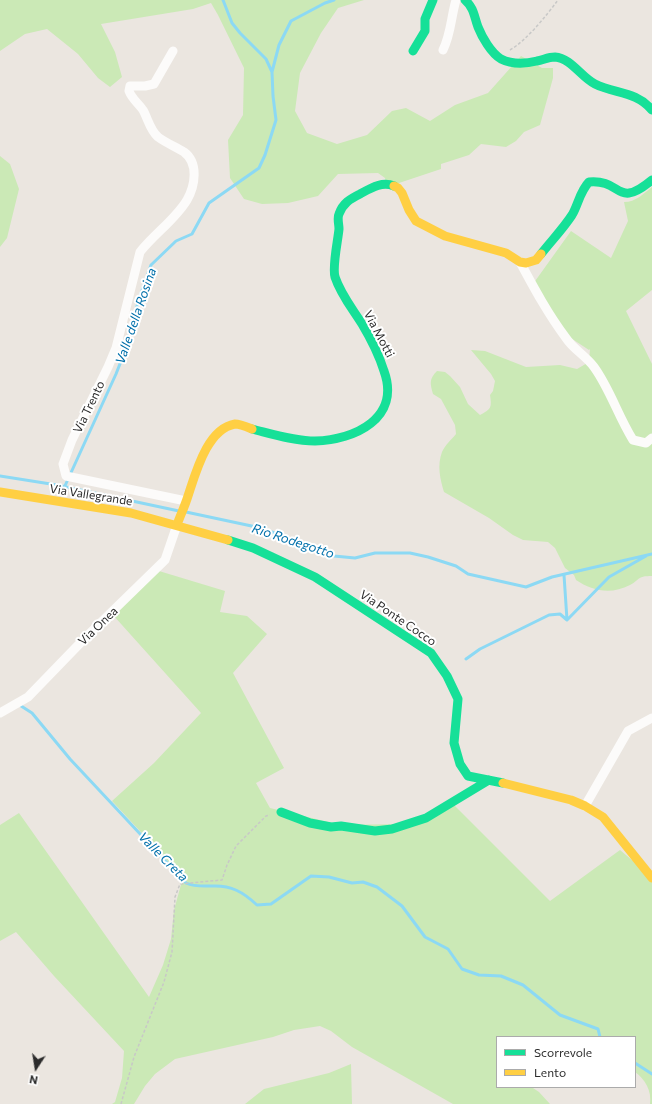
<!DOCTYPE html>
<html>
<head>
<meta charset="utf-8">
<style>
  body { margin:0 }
  #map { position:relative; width:652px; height:1104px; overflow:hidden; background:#ebe6e0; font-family:Commissioner,sans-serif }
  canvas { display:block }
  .legend { position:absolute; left:496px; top:1036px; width:140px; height:52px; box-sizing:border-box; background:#fff; border:1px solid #ababab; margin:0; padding:5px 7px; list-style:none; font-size:12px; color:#2c2c2c }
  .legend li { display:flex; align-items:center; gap:8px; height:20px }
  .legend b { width:20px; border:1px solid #ababab }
  .north { position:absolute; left:16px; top:1048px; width:40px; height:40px; -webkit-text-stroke:3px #fff; paint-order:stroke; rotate:192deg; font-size:11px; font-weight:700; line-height:16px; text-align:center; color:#2c2c2c }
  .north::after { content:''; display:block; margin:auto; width:14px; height:18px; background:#2c2c2c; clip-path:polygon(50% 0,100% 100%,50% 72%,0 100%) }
</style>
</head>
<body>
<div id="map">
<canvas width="652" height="1104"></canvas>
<ul class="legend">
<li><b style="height:5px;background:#16e098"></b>Scorrevole</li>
<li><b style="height:5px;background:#ffcf43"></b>Lento</li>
</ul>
<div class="north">N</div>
</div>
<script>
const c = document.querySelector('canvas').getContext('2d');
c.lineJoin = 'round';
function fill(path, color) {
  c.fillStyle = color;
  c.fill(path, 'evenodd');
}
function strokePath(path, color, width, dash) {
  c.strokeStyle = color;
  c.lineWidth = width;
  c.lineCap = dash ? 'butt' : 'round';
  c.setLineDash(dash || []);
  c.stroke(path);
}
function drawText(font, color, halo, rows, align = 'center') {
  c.font = font + ' Commissioner,sans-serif';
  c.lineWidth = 4;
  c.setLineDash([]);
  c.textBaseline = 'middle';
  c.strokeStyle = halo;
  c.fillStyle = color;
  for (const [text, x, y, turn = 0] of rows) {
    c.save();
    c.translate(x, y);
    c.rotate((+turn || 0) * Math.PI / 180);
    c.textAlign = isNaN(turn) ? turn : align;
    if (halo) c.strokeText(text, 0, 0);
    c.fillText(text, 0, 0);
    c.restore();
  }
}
fill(new Path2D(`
  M0,0H364L338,8L321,33L300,73L295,111L307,133L337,144L367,135L392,111L406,108L430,121L455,105L488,93L521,56L542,68H553V78L540,125L524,132L516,141L506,147L481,144L469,155L441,164V169L396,184L386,183L385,178L378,173L338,174L318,196L288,203L262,204L244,199L230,178L228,140L243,115L244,68L218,15L211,3L193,9L101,24L115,52L122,77L110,87L98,78L78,54L47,29L25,34L0,51Z
  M0,156L10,164L19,189L7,238L0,247Z
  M652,187V290L626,311L652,364V576C637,576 641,579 630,585C611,595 592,591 576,580L574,575L565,568L555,548L548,542L523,540L513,535L489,518L444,492C440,479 437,465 442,452C445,445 452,439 456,434L455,425L441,399L433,394C430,383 429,379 437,371L445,372L450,376L460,387L468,404L480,415C491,409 492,408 490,395L493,391L495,381L491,374L471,350L485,351L526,367L560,365L577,369L589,362L590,349L589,350L557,329L533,284L571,231L611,258L628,221L624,202C636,202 643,194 652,187Z
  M159,571L225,591L220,612L247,616L267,634L233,673L284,768L256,783L270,808L341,825L402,824L454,805L550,901L620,850L652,877V1104H650C652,1091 645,1079 635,1072V1037H497V1087H534L533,1088L539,1092L550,1104H453L352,1047L331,1031L320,1026L294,1030L273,1037L175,1059L155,1074L145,1086L134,1104H112L115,1102L122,1078L124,1051L54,976L16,932L0,941V825L19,813L149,997L163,965L171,939L174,910L182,881L178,872L112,801L154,763L201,713L113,615Z
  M351,1064L352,1104H245L264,1089L329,1073Z`), '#cbe9b6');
strokePath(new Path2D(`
  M223,0L232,23L240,33L266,59L272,72
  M0,476L57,485L179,511
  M64,488L116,374L125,351L139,299L151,265L176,241L192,234L209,203L259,168L265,155L276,120L273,96L272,72L279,45L291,21L325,3L334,0
  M186,512L261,528L296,541L319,552L334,556L355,558L375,553H410L428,557L456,566L468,574L526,587L552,577L652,554
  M564,575L567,620
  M567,620L609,577L646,556
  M466,659L480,649L549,615L560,614L567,620
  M18,704L32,713L70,759L186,883C195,887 202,886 212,886C231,885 243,892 257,905L271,904L311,876L329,877L352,883L363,882L377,887L402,906L425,937L448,949L462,969L479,975L501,976L523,985L560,1015L598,1029L600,1037
  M635,1063L652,1074`), '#8cd9f4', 3);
strokePath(new Path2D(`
  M510,50C527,40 546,16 558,0
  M121,1104L134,1057L164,982L172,952L175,897L180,884L222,880L227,865L236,846L266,816L270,815`), '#c8c8c7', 1.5, [3, 2]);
strokePath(new Path2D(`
  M443,50C451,34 451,17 456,0
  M173,51L154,84L145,86H130L129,91C132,99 138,103 143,110C148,119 150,130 158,137C166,143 176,147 184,152C199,163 195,186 187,200C175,220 155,233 140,252L116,348L108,367L72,440L63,464L66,476L186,501
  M520,262C534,288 548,314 566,338C573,349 586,356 594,367C610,389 618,416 633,440L646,443L652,438
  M0,713L28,697L88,635L165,560L177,525
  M585,806L628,731L652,718`), '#fcfbfa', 9);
strokePath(new Path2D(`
  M465,0C474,8 474,16 478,27C482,37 491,53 501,59C511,64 525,64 537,61C543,60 548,57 555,57C571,58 581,77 595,84C615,94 636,91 652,110
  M413,51L425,31V19L433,0
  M541,254C551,241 563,229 572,215C578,205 580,191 589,182C623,179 616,210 652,180
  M252,429C272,434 294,441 315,441C355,440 401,418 384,371C379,355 371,339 362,324C352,308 341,295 335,277C332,267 338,240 339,229C339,224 337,218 339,214C343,203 350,199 360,194C371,188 382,181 394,186
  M228,540L253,548L315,577L431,653L447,676L458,699L454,743L460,764L468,776L503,783
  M281,812L310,823L331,827L341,826L375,831L392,829L426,818L489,780`), '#16e098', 9);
strokePath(new Path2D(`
  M394,186L398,188L402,193L409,210L416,221L445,236L506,253L520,262L526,263L536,260L541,254
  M0,492L131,513L228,540
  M177,525C180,516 184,508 187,499C195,476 206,429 235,424C240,424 247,427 252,429
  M503,783L571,800L585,806L603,817L652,878`), '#ffcf43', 9);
drawText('12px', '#2c2c2c', '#fff', [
  ["Via Motti",379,334,62],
  ["Via Trento",89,407,-64],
  ["Via Vallegrande",91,495,9],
  ["Via Ponte Cocco",398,618,34],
  ["Via Onea",98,626,-44]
]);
drawText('italic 13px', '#0070ab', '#fff', [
  ["Valle della Rosina",136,316,-71],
  ["Rio Rodegotto",293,541,18],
  ["Valle Creta",163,857,45]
]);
</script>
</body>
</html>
